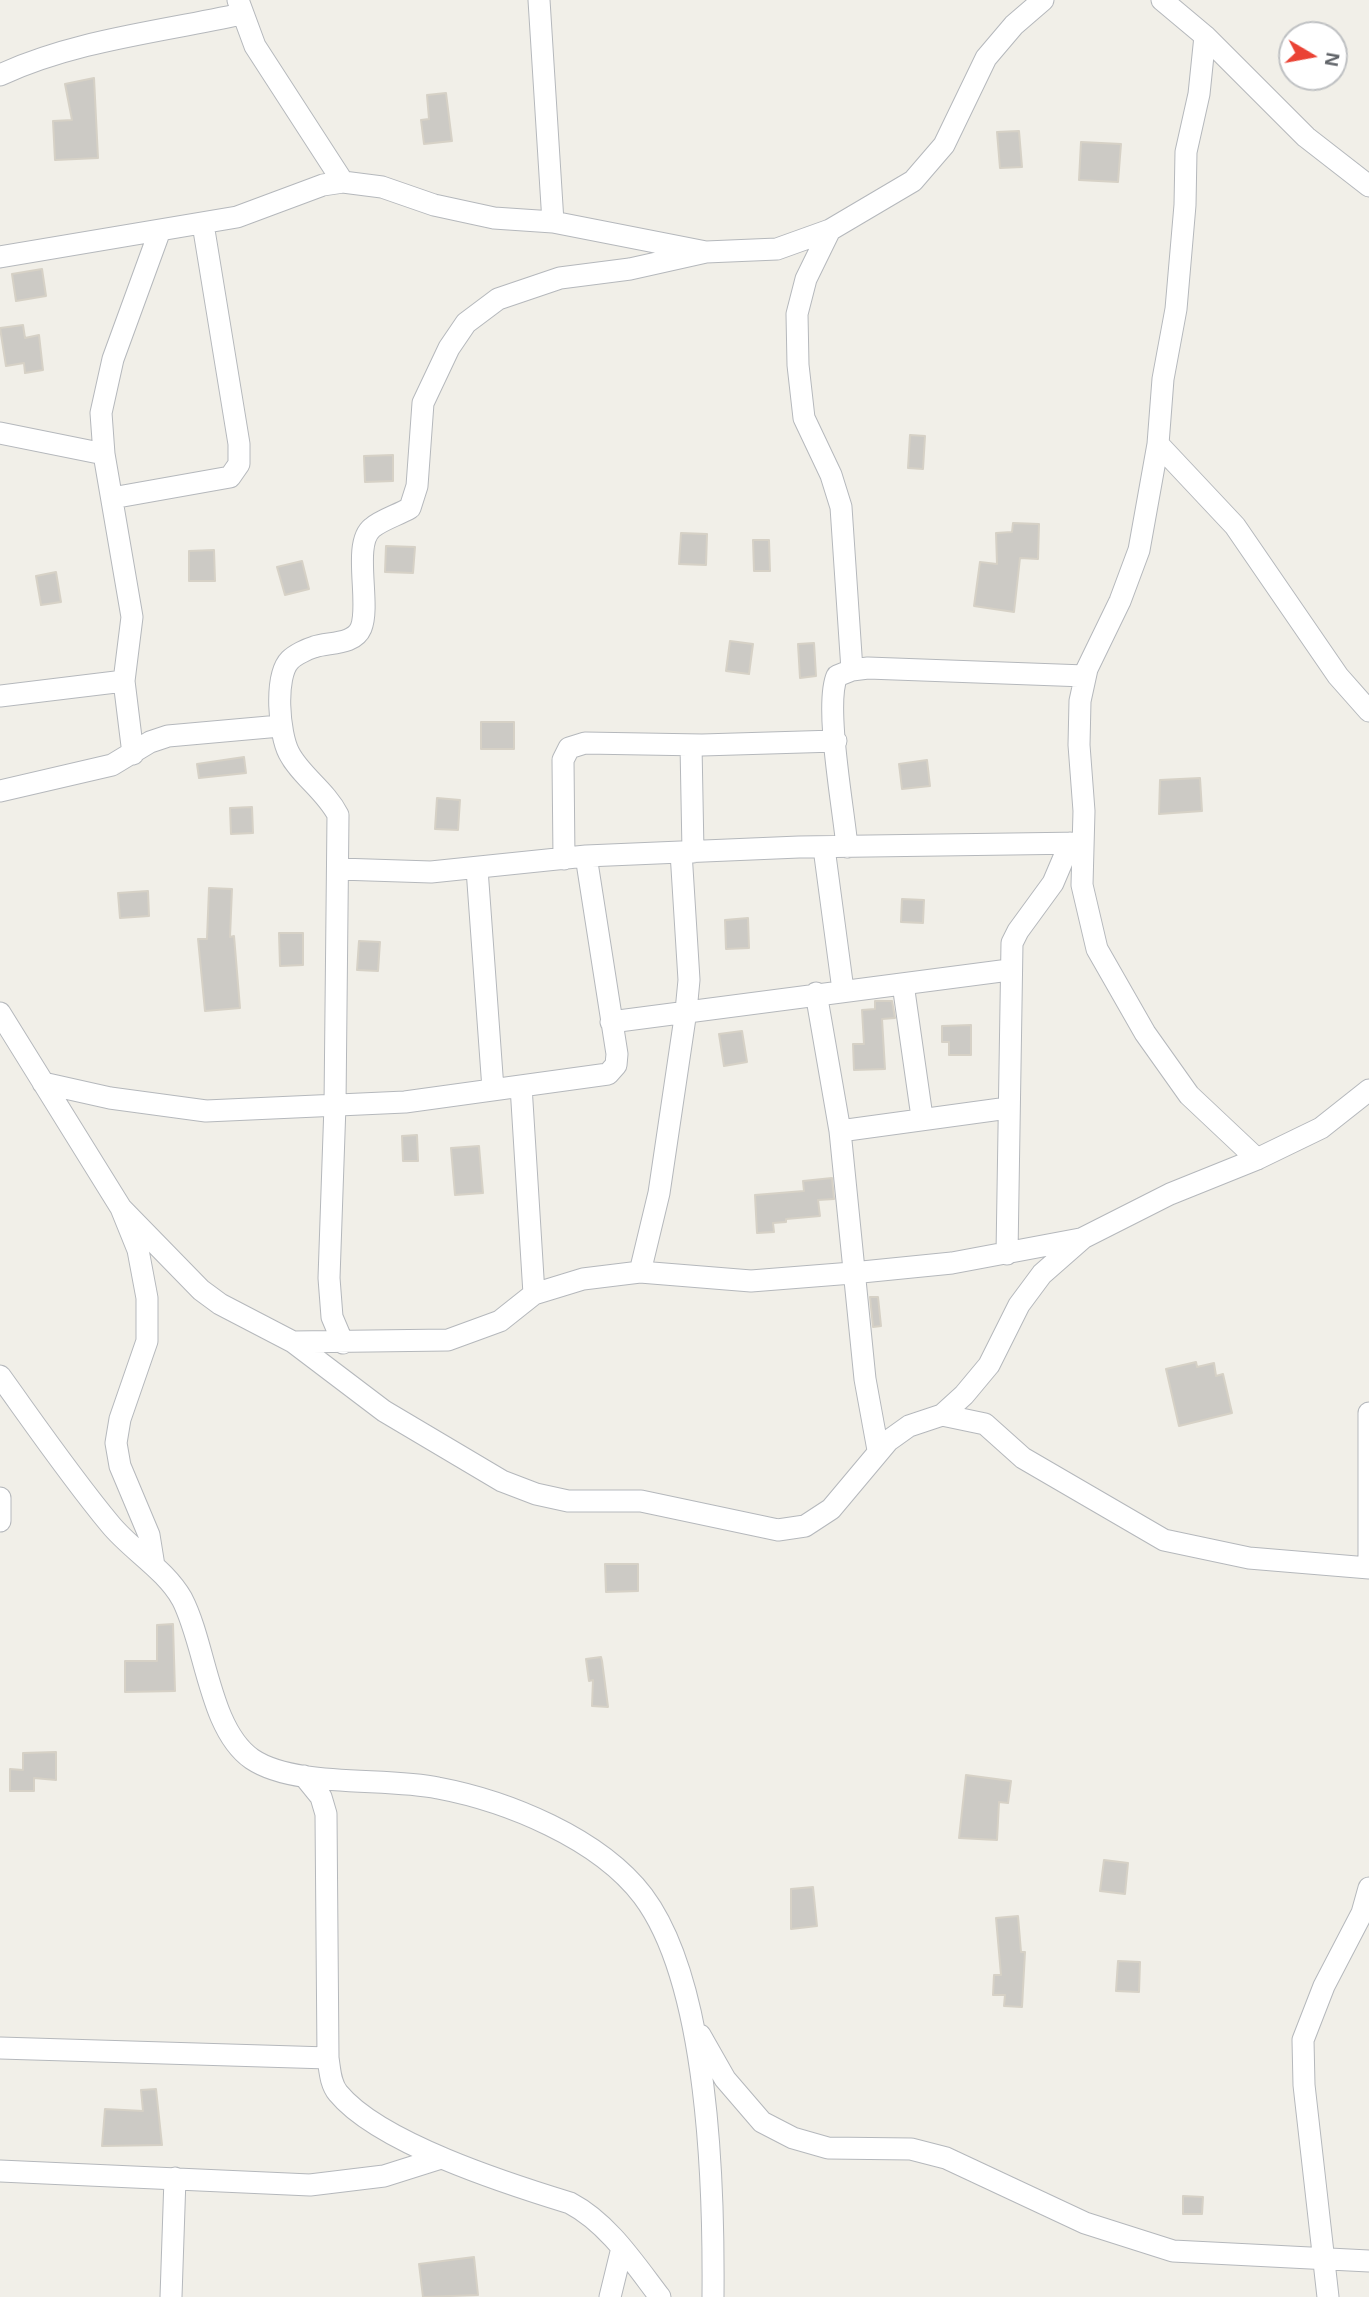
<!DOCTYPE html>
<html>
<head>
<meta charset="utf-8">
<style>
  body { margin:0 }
  #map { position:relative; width:1369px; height:2297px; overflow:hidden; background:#f1efe8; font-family:Arial,sans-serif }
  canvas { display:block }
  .north { position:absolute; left:1278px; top:21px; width:70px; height:70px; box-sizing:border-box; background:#fff; border:2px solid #bfc1c3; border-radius:50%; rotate:100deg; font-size:19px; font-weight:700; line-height:28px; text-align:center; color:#5f6368 }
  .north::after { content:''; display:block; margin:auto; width:24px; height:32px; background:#ea4335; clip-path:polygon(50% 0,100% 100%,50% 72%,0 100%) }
</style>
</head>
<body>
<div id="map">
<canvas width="1369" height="2297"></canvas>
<div class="north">N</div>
</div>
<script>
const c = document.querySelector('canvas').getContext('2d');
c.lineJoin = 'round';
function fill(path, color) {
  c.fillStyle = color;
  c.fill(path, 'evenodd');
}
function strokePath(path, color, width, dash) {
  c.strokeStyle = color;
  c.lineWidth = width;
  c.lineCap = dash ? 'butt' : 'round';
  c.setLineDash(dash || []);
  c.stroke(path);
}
const building = new Path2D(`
  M94,78L98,158L55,160L53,121L72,120L65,84Z
  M446,93L452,141L424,144L421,120L429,119L427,95Z
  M1019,131L1022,167L1000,168L997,132Z
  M1081,142L1121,144L1118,182L1079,180Z
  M42,269L46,296L16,301L12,274Z
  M23,325L25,338L39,335L43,370L25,373L24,363L6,366L0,328Z
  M910,435L925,436L923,469L908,468Z
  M393,455V481L365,482L364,456Z
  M1013,523L1039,524L1038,559L1020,558L1014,612L974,606L980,562L997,564L996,533L1012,532Z
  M681,533L707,534L706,565L679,564Z
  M753,540H769L770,571H754Z
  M386,546L415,547L413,573L385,572Z
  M214,550L215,581H189V551Z
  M302,561L309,589L285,595L277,567Z
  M56,572L61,602L41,605L36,576Z
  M730,641L753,644L749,674L726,671Z
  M814,643L816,676L800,678L798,644Z
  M481,722H514V749H481Z
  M244,757L246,773L199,778L197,764Z
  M927,760L930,786L902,789L899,764Z
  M1200,778L1202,811L1159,814L1160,780Z
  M437,798L460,800L458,830L435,829Z
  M252,807L253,833L231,834L230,808Z
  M209,888L232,889L230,937L234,936L240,1008L205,1011L198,939H207Z
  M148,891L149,916L120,918L118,893Z
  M902,899L924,900L923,923L901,922Z
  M748,918L749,948L726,949L725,920Z
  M279,933H303V965L280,966Z
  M359,941L380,942L378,971L357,970Z
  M875,1001H892L895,1018L882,1019L885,1069L854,1070L853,1044H864L862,1010L875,1009Z
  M971,1025V1055H949V1042H942V1026Z
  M742,1031L747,1062L724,1066L719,1034Z
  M417,1135L418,1161H403L402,1136Z
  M479,1146L483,1193L455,1195L451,1148Z
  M832,1178L834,1199L818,1200L820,1216L786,1219V1222L773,1223L774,1232L757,1233L755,1195L804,1191L803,1181Z
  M870,1297H878L881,1326L873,1327Z
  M1196,1362L1197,1367L1214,1363L1216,1376L1223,1374L1232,1413L1179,1426L1166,1369Z
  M605,1564H638V1591L606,1592Z
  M173,1624L175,1691L125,1692V1661H157V1625Z
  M601,1657L602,1661L608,1707L592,1706L593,1680L589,1681L586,1659Z
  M56,1752V1780L34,1778V1791H10V1769L23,1770V1753Z
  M966,1775L1011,1781L1008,1803L999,1802L997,1840L959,1838Z
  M1104,1860L1128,1863L1125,1894L1100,1891Z
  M813,1887L817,1926L791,1929V1889Z
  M1018,1916L1021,1952H1025L1022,2007L1004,2006L1005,1995H993L994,1975H1001L996,1918Z
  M1118,1961L1140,1962L1139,1992L1116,1991Z
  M156,2089L162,2145L102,2146L105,2109L143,2111L141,2090Z
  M1183,2196L1203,2197L1202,2214H1183Z
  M474,2257L478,2295L423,2297L419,2264Z`);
fill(building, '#cccac5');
strokePath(building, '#d6d1c6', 2);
const street = new Path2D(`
  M238,0L255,46L343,182
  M539,0L553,222
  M1162,0L1205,36L1306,137L1369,186
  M1205,36L1199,94L1186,152L1185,205L1176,309L1163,379L1158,444L1139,550L1120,601L1087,669L1080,701L1079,745L1084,811L1082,885L1097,949L1145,1033L1189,1095L1257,1159
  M0,75C76,40 160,32 241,14
  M830,230L806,279L797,314L798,365L804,418L831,475L841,507L852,670
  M0,257L237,217L323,185L343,182L382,187L434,205L494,218L553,222L706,252L777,249L830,230L913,181L944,145L986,58L1014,25L1043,0
  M0,433L104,454
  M1158,444L1235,526L1338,676L1369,711
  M112,498L230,477L239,464V444L203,224
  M0,696L124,681
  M691,745L693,852
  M133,754L124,681L132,617L104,454L101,413L113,359L159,233
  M0,791L112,765L150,742L168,736L280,726
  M847,847C844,811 824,705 837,676L852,670L868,668L1085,676
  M824,848L843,990
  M564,859L563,760L569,748L585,743L702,745L836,741
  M339,869L431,872L586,856L799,847L1082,843
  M477,869L493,1089
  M903,984L922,1117
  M816,993L840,1131L865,1379L878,1450
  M0,1013L121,1208L138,1250L147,1298V1341L120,1419L116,1443L120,1466L149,1535L154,1566
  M611,1022L1009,970
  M43,1083L110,1098L206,1111L405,1102L608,1074L616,1065L617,1054L586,856
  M521,1086L534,1294
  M840,1131L1008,1108
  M121,1208L201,1290L220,1304L293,1342L384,1411L502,1481L536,1494L568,1501H641L778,1530L805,1526L831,1509L888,1441L909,1426L942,1415L964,1395L989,1365L1019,1305L1042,1274L1083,1238L1170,1194L1257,1159L1321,1128L1369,1090
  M1007,1254L1012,943L1018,931L1053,883L1070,843
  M640,1272L659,1193L686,1011L689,980L681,852
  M293,1342L448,1340L500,1321L534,1294L583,1279L640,1272L751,1281L852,1273L952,1263L1080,1239
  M343,1343L332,1317L329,1278L335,1105L338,815C325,790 300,775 289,753C279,734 274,676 290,660C295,655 307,649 314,647C329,642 354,645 361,628C371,604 352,544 372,528C381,520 398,515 410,508L417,486L423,403L449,348L466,323L498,299L560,278L630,269L706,252
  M0,1376C36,1426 71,1477 110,1524C131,1550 165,1569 182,1599C206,1645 209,1729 252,1759C295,1788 386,1777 438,1788C507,1801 599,1838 643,1896C709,1984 714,2188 713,2297
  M1369,1413V1560
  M942,1415L985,1424L1023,1458L1164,1540L1249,1558L1369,1568
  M0,1498V1521
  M304,1776L321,1797L326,1814L328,2058C330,2070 330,2083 338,2093C379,2143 508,2184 570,2203C608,2223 634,2263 660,2297
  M700,2035L725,2079L762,2122L793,2138L828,2148L911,2149L946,2158L1085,2223L1173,2251L1369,2261
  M0,2048L328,2058
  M0,2171L310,2185L384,2176L441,2158
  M171,2297L175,2178
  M610,2297L622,2248
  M1328,2297L1304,2085L1303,2040L1324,1986L1362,1913L1369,1888`);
strokePath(street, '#b5b8bc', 23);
strokePath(street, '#fff', 21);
</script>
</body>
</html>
